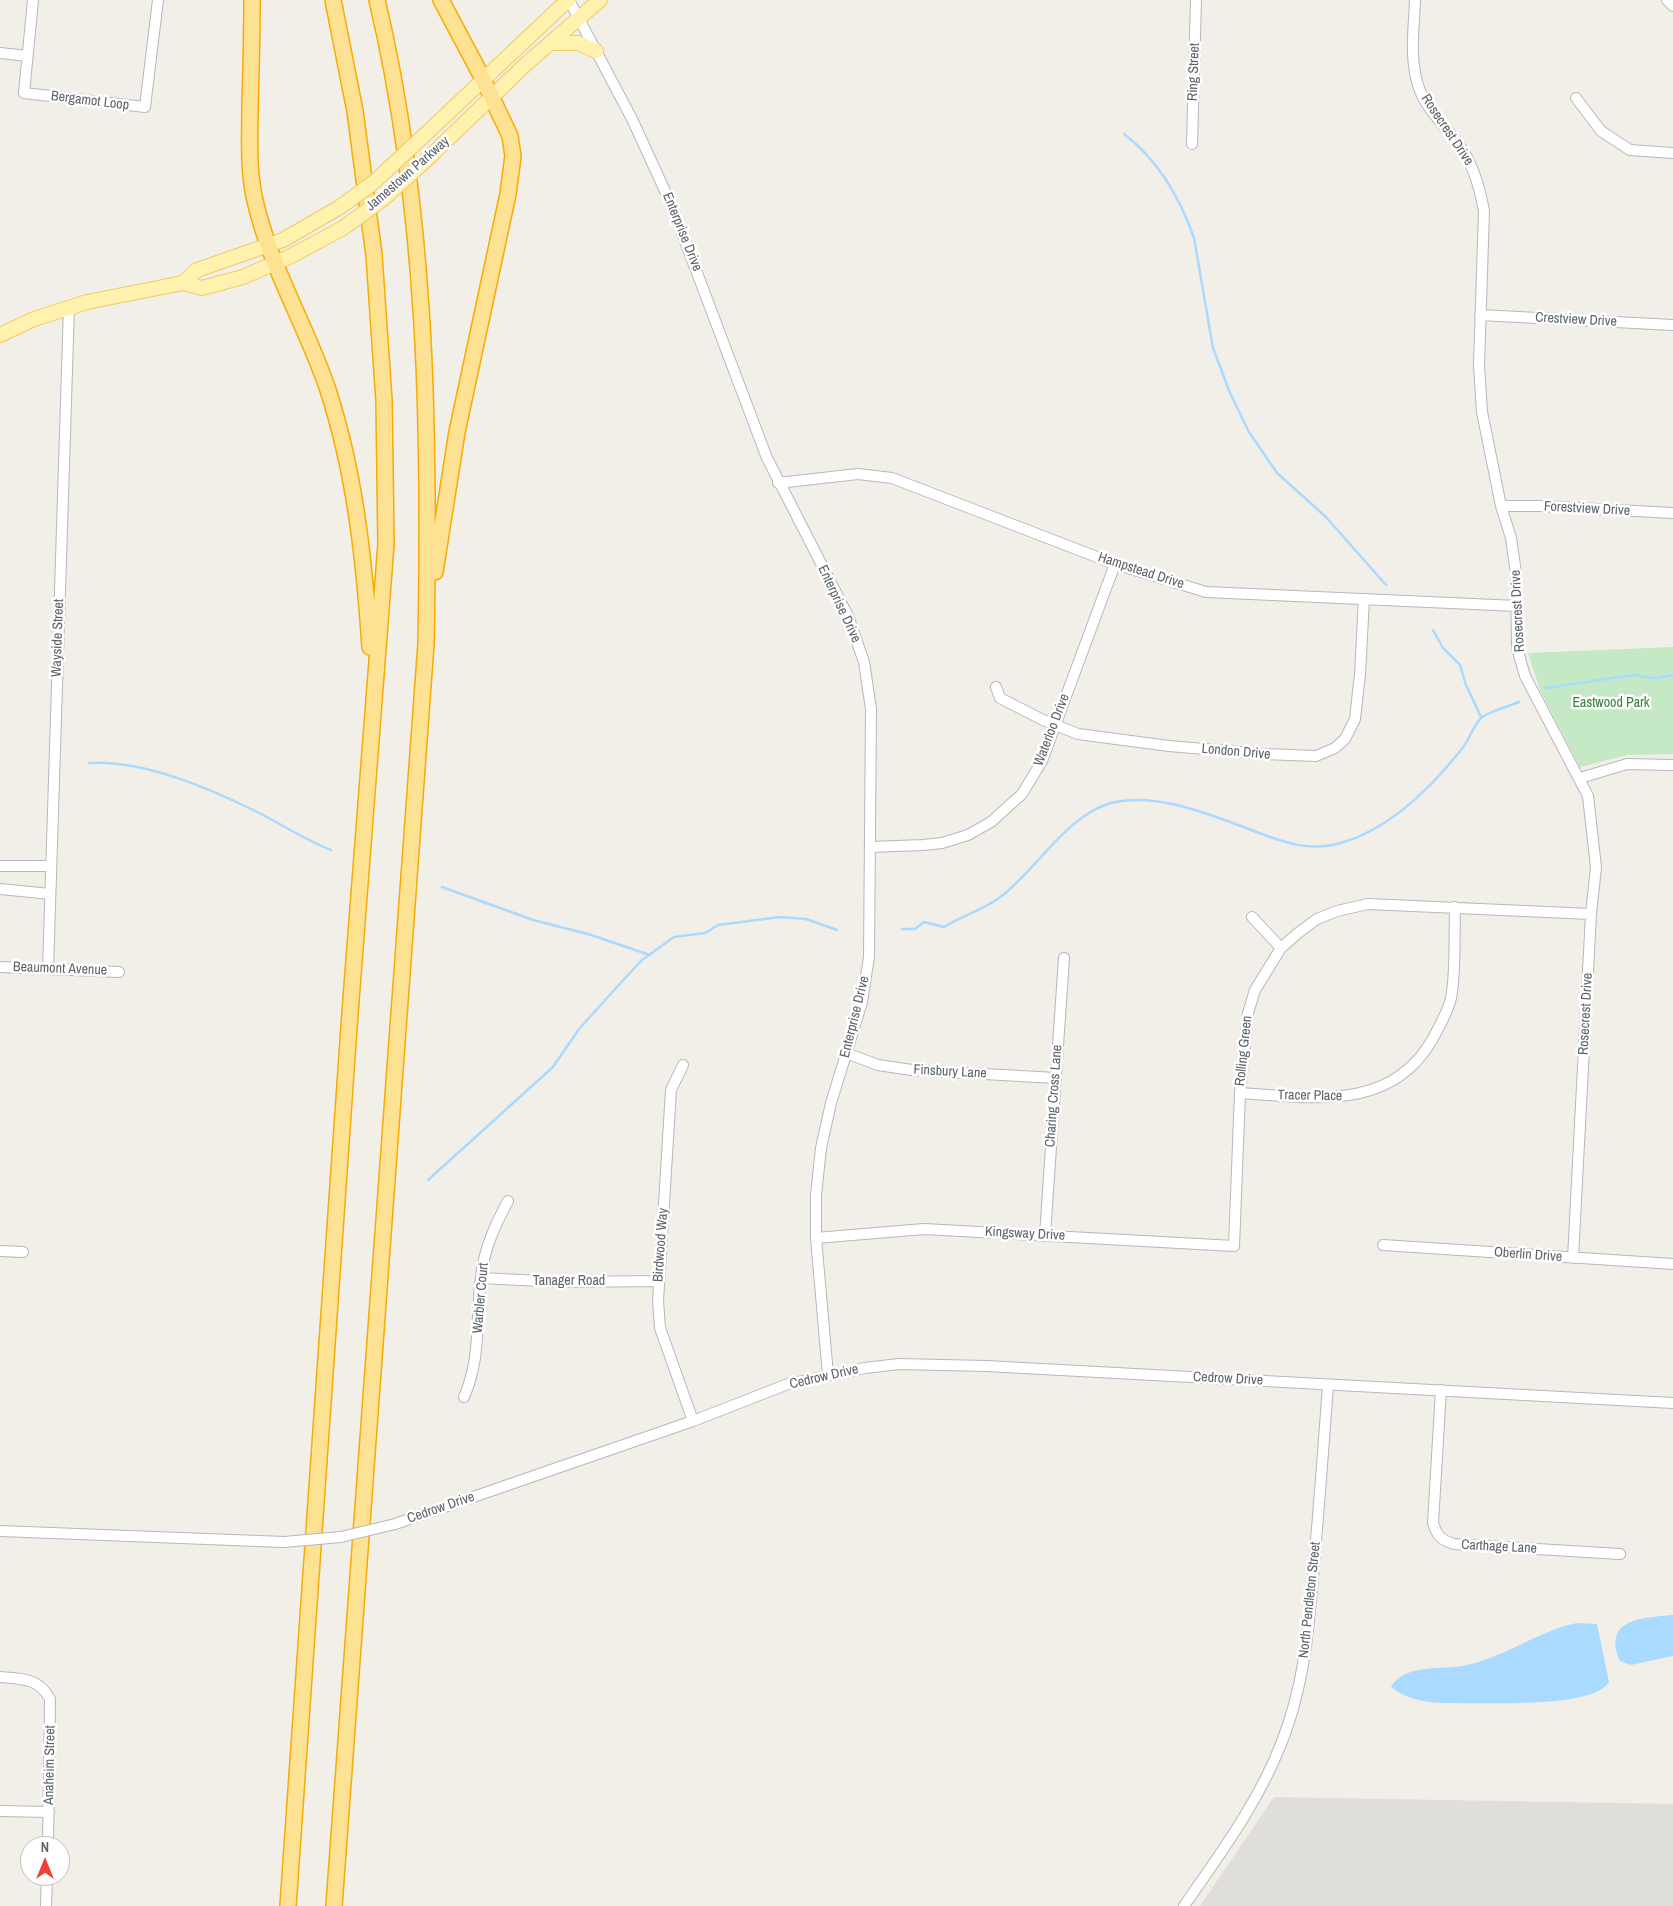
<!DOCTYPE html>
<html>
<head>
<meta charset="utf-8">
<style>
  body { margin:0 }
  #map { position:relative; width:1673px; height:1906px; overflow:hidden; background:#f1efe8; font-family:"Archivo Narrow",sans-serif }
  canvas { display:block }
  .north { position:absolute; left:20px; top:1836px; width:50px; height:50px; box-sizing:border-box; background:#fff; border:1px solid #bfc1c3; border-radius:50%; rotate:0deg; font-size:14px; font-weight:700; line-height:20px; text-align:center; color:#5f6368 }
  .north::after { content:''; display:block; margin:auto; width:18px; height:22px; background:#ea4335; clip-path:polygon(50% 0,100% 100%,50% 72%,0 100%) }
</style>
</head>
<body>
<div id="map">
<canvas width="1673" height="1906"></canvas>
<div class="north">N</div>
</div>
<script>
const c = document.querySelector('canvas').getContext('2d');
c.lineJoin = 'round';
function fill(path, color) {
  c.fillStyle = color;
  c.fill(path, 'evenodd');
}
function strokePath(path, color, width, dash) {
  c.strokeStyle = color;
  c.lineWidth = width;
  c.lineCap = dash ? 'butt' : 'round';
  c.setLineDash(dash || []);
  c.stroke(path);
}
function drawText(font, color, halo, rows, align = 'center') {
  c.font = font + ' "Archivo Narrow",sans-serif';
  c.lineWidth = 5;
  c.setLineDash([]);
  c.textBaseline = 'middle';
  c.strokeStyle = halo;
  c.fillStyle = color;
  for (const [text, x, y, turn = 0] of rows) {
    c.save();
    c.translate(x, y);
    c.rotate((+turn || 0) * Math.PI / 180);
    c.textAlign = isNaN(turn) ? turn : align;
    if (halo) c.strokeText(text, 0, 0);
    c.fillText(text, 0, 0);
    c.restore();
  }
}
fill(new Path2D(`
  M1274,1797L1673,1804V1906H1200Z`), '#e0deda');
fill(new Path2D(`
  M1673,647V754L1627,755L1580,767L1541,692L1528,653Z`), '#c5e8c5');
fill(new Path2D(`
  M1673,1615V1656L1631,1665L1620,1661C1602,1618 1643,1618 1673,1615Z
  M1577,1623L1597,1624L1609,1682C1593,1710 1473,1702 1441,1703C1423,1702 1404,1698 1391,1687C1404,1664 1439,1670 1462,1666C1505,1658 1537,1631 1577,1623Z`), '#aadaff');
strokePath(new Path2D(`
  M1124,134C1158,160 1180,198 1194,238L1213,348L1230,393L1249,432L1277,473L1326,517L1386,585
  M1433,630L1443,648L1460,665L1466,685L1481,717
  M1546,688L1633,675L1655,678L1673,675
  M89,763C147,760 216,791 267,817C289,829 308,841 331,850
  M442,887L533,920L588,934L650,955
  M902,929H915L924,922L944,927C964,914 985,910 1003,895C1037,868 1069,814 1111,803C1155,792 1206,813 1246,828C1278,840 1306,853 1341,843C1390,829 1430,789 1461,750C1469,741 1473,726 1481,718C1487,712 1510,706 1519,702
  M428,1180L553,1067L579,1029L626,977L642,960L674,937L705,933L718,925L780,917L806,919L837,930`), '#aadaff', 2.5);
const minor = new Path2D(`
  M33,0L24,93L145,107L158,0
  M569,0L632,119L671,204L767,458L848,616L864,662L871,709L869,957L862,1002L831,1103L821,1148L816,1195V1238L828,1375
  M1415,0C1414,28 1409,60 1419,88C1426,108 1441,122 1454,138C1472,160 1479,184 1484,211L1479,365L1482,412L1501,506L1511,538L1516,573L1517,648L1525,676L1588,796L1596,867L1591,914L1573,1258
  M1667,0L1673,6
  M0,53L27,56
  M1576,98L1601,131L1630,150L1673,153
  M1192,144L1196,0
  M1480,315L1673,325
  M778,483L858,474L892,478L1115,564L1206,592L1517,606
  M1501,506H1540L1673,513
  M996,687L1000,698L1043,720L1078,734L1169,746L1264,754L1316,756L1335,748L1345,739L1355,719L1360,674L1364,599
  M1580,778L1627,764L1673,765
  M871,847L923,845L942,843L968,835L991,822L1022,794L1042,761L1115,564
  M0,866H51
  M0,889L50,894
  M1252,917L1281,948
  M0,967L119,972
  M48,969L69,307
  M846,1053L878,1065L912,1070L1056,1078
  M683,1065L671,1090L658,1301L660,1328L693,1421
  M1240,1093C1310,1097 1390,1113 1432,1040C1439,1027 1448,1012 1451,998C1456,974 1454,933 1455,907
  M1045,1235L1064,958
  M816,1238L924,1229L1234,1246L1240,1093L1248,1013L1255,990L1281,948L1298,933L1317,919L1337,911L1368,904L1591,914
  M1383,1245L1673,1264
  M0,1251L23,1252
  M481,1278L560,1282L658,1281
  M1441,1390L1433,1523C1437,1536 1441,1540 1454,1544L1620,1554
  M464,1397C482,1356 475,1319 481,1277C484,1249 495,1225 508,1201
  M395,1524L693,1421L788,1384L865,1368L899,1364L986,1366L1673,1403
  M0,1531L284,1542
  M0,1677C22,1679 39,1678 50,1699L48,1846
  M0,1811L49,1812
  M46,1906L47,1876
  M1184,1906C1220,1854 1258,1803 1281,1744C1306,1682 1310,1617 1315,1551C1320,1496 1324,1440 1328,1385`);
const major = new Path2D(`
  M550,43H578L596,51
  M431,129L568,0
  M423,163L526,64L600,0
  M183,283L197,270L283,240L340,207
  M0,335L34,319L87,302L183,283L202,288L243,277L291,256L343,228`);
const highway = new Path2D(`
  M252,0C252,35 251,71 250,106C250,136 248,167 254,196C268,263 305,323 327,387C355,472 364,558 370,647
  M435,572L457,432L508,194L513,156L510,136L483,79L441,0
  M288,1906L350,1013L386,544L384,400L374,255L355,111L333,0
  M334,1906L426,644C430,428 427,211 377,0`);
strokePath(minor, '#b5b8bc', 12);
strokePath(major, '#f2c960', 16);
strokePath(highway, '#f9ab00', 18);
strokePath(minor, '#fff', 10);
strokePath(major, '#fff2af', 14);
strokePath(highway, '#fde293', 15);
const minorBridge = new Path2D(`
  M284,1542L341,1537L395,1524`);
const majorBridge = new Path2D(`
  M340,207L373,183L431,129
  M343,228L383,199L423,163`);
strokePath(minorBridge, '#b5b8bc', 12, []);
strokePath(majorBridge, '#f2c960', 16, []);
strokePath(minorBridge, '#fff', 10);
strokePath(majorBridge, '#fff2af', 14);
drawText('14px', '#5f6368', '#fff', [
  ["Ring Street",1194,72,-88],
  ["Bergamot Loop",90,101,7],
  ["Rosecrest Drive",1447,130,56],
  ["Jamestown Parkway",408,174,-41],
  ["Enterprise Drive",682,232,68],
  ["Crestview Drive",1576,320,3],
  ["Forestview Drive",1587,509,3],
  ["Hampstead Drive",1141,571,18],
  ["Enterprise Drive",839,604,65],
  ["Rosecrest Drive",1518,611,-93],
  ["Wayside Street",58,638,-88],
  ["Waterloo Drive",1052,730,-69],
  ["London Drive",1236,752,5],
  ["Beaumont Avenue",60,969,2],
  ["Rosecrest Drive",1586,1014,-87],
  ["Enterprise Drive",855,1017,-76],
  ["Rolling Green",1244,1051,-84],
  ["Finsbury Lane",950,1072,3],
  ["Charing Cross Lane",1054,1096,-86],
  ["Tracer Place",1310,1096,1],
  ["Kingsway Drive",1025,1234,3],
  ["Birdwood Way",661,1245,-86],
  ["Oberlin Drive",1528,1255,4],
  ["Tanager Road",569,1281],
  ["Warbler Court",481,1298,-85],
  ["Cedrow Drive",824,1377,-13],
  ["Cedrow Drive",1228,1379,3],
  ["Cedrow Drive",441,1508,-19],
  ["Carthage Lane",1499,1547,3],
  ["North Pendleton Street",1310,1600,-84],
  ["Anaheim Street",50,1765,-89]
]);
drawText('14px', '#348238', '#fff', [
  ["Eastwood Park",1611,703]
]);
</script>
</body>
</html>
